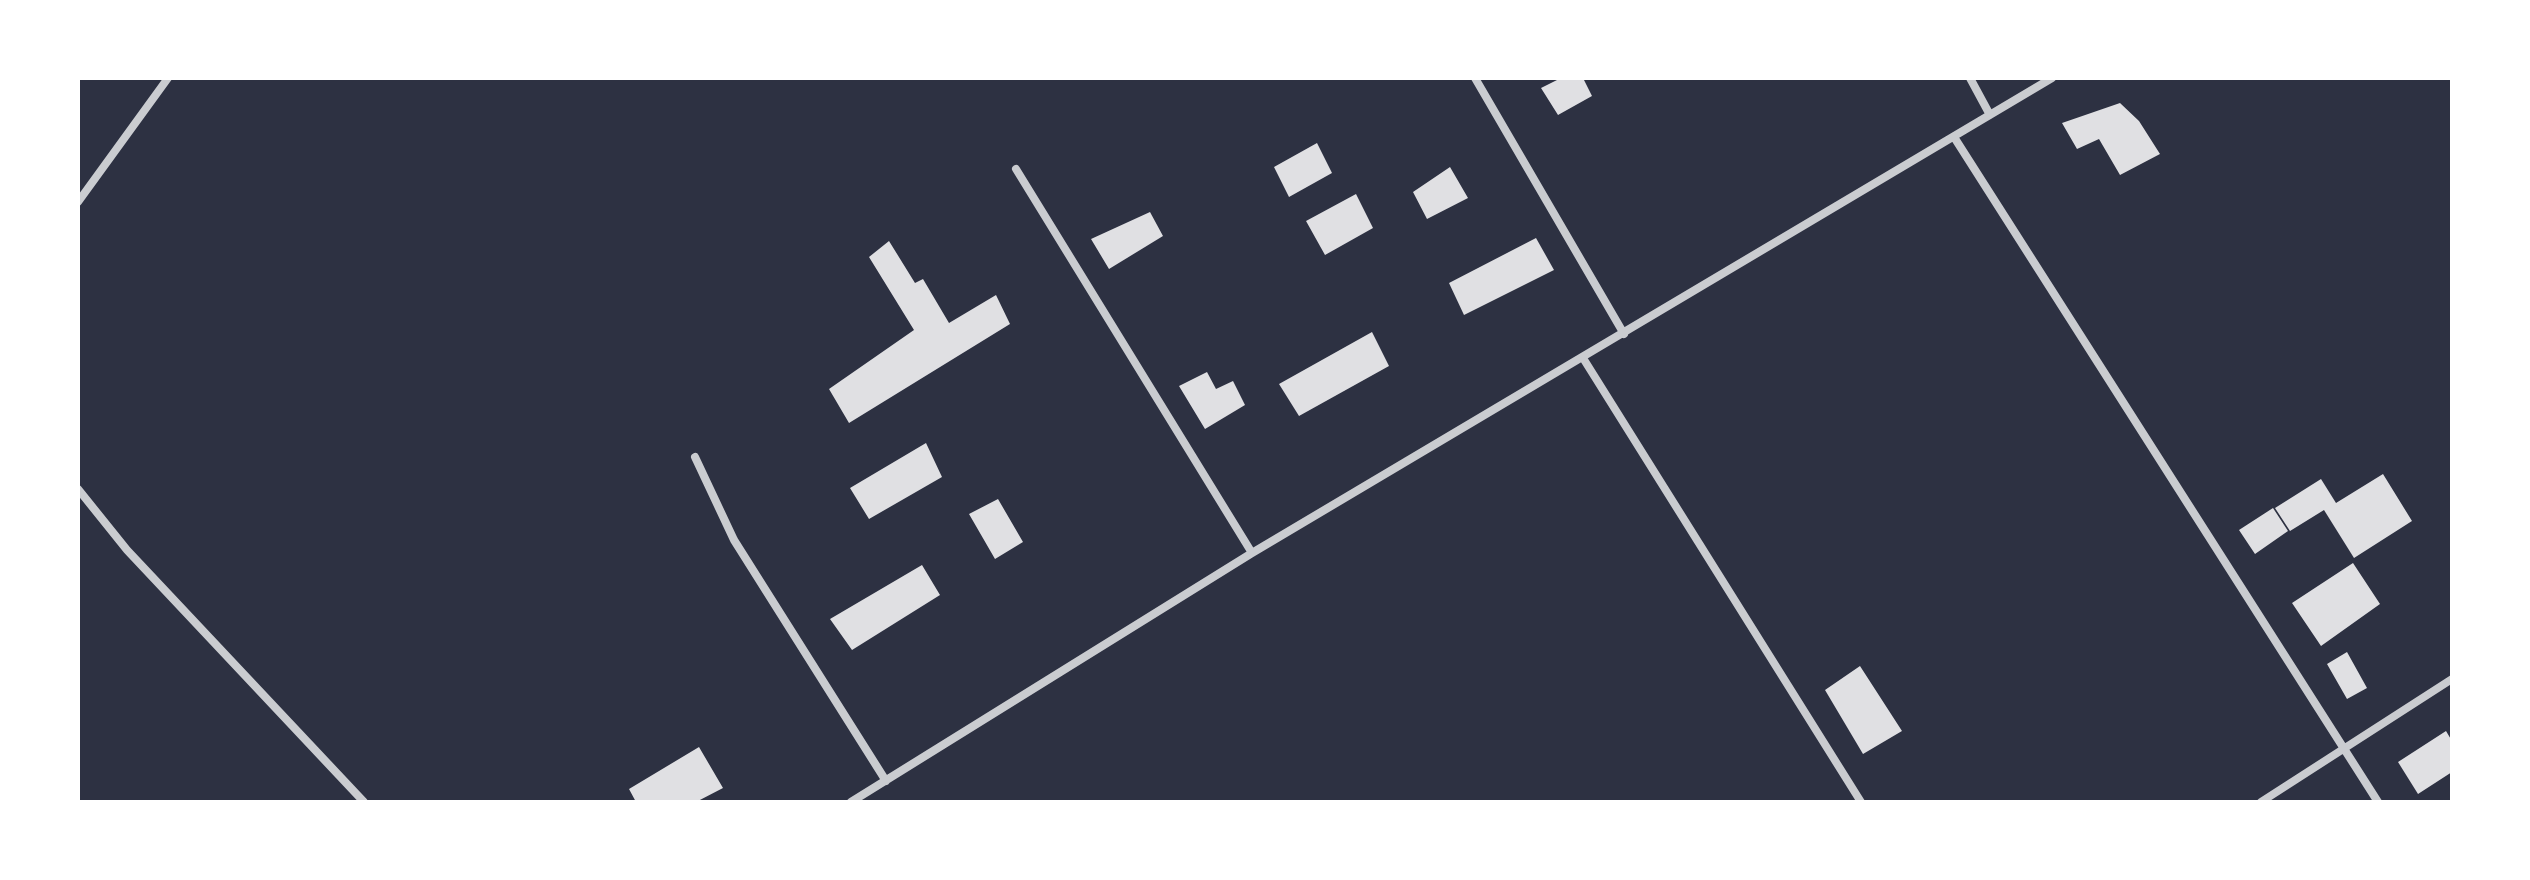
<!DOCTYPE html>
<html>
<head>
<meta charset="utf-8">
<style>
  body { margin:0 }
  #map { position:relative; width:2530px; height:880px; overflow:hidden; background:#2d3142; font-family:"Noto Serif",serif }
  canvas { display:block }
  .frame { position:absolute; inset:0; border:80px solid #fff; pointer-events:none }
</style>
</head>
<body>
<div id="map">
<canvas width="2530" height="880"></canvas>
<div class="frame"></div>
</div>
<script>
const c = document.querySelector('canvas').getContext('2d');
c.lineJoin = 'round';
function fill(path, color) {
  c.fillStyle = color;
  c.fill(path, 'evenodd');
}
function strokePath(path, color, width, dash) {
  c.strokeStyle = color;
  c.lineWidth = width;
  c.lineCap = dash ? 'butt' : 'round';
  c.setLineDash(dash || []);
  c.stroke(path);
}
fill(new Path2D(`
  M1561,78H1583L1592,96L1558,115L1541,88Z
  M2120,103L2139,121L2160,154L2120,175L2099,139L2077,149L2062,123Z
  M1317,143L1332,173L1289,197L1274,167Z
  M1450,167L1468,198L1427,219L1413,192Z
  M1356,194L1373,228L1325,255L1306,221Z
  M1150,212L1163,236L1109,269L1091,239Z
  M1536,238L1554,270L1464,315L1449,283Z
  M889,241L915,283L923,279L949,323L996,295L1010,324L849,423L829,389L914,330L869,257Z
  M1372,332L1389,366L1299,416L1279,384Z
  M1207,372L1216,389L1233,381L1245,405L1205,429L1179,386Z
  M926,443L942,477L869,519L850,488Z
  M2383,474L2412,521L2354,558L2324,510L2290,531L2275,508L2321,479L2336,503Z
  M998,499L1023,542L995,559L969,514Z
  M2273,508L2288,531L2255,554L2239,530Z
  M2353,563L2380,604L2321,646L2292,603Z
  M922,565L940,595L852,650L830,619Z
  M2347,652L2367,688L2347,699L2327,664Z
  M1860,666L1902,731L1863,754L1825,690Z
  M2446,731L2452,741V772L2418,794L2398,762Z
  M699,747L723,788L696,802H636L629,789Z`), '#e0e0e3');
strokePath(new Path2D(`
  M1475,78L1624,334
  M1970,78L1990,115
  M1954,137L2378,802
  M1016,169L1252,553
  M78,202L168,78
  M1583,358L1861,802
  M695,457L734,540L886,781
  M78,489L127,550L364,802
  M851,802L1252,553L2052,78
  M2261,802L2452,679`), '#caccd0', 8);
</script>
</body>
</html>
